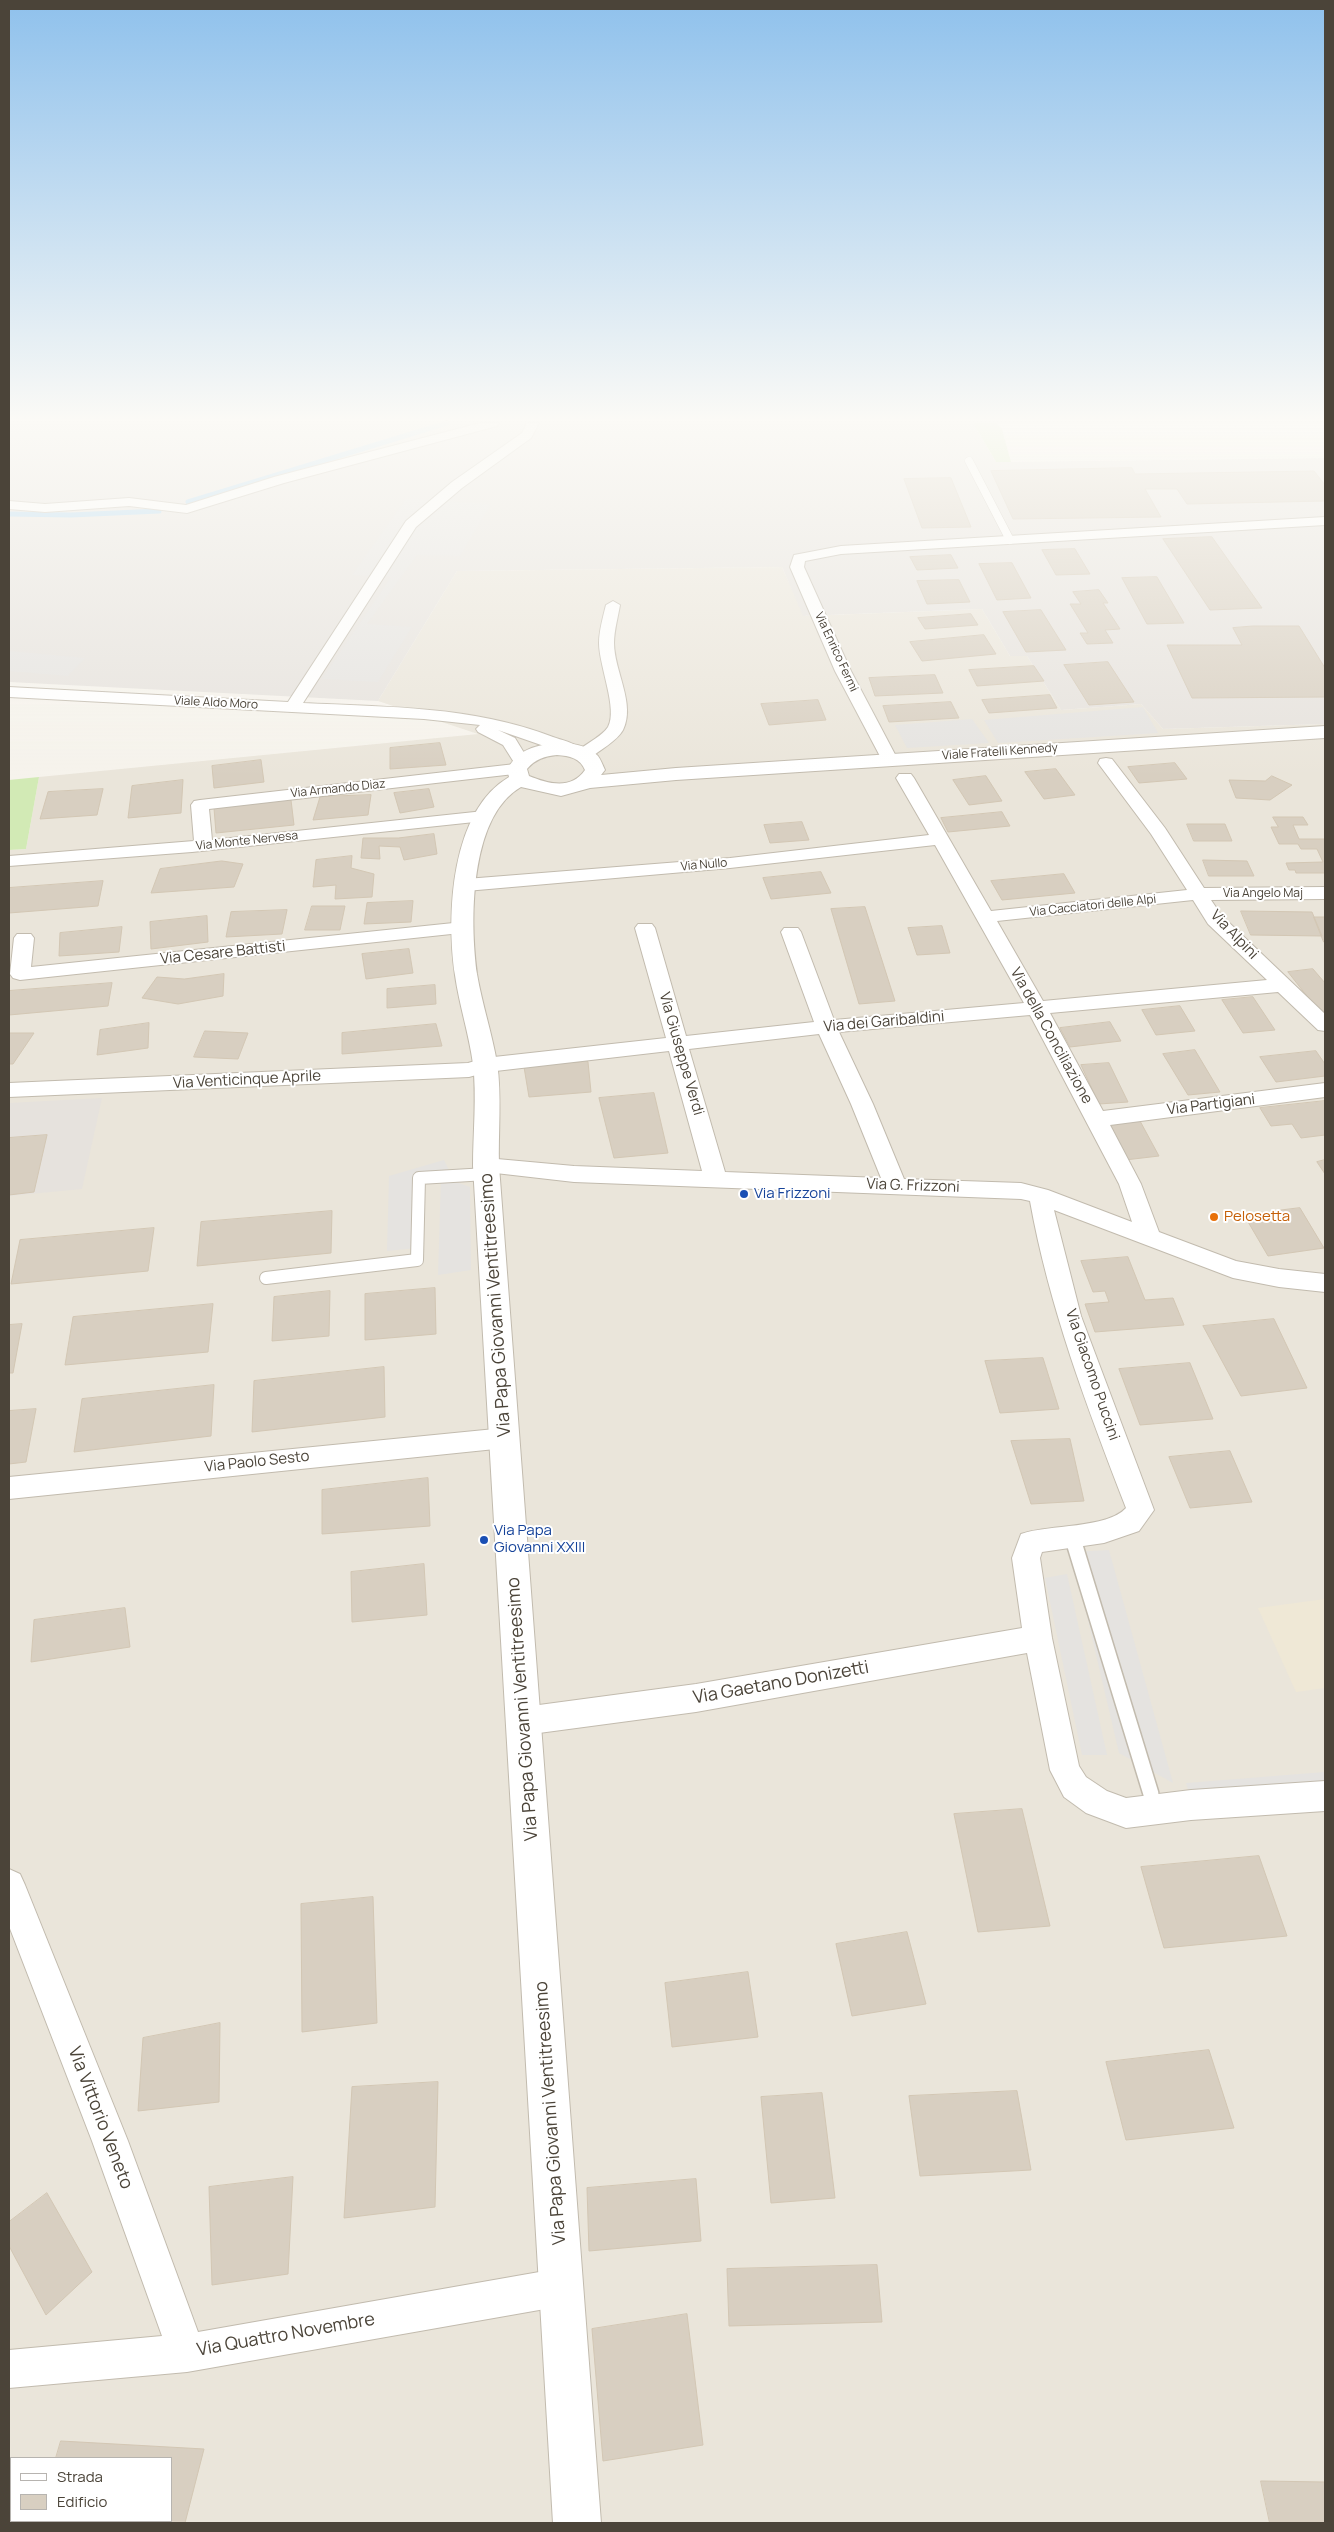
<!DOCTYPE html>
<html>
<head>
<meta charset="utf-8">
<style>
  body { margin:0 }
  #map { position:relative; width:1334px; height:2532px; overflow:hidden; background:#f6f3ec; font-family:Manrope,sans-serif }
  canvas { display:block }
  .frame { position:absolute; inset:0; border:10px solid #4b4439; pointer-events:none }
  .legend { position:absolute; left:10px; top:2457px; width:162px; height:65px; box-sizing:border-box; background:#fff; border:1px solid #b7b4b0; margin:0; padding:6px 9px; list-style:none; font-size:15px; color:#4b4439 }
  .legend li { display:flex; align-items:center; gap:10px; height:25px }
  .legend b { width:25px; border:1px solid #b7b4b0 }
</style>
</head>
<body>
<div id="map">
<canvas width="1334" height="2532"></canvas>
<div class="frame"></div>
<ul class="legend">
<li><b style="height:6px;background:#fff"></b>Strada</li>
<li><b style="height:14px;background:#d8cfc1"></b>Edificio</li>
</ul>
</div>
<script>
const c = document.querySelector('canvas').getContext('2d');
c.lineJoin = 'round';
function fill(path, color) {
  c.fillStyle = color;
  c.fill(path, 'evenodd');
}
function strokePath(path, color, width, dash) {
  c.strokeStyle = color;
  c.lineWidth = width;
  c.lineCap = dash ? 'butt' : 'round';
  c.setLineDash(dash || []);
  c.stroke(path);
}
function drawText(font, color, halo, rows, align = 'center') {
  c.font = font + ' Manrope,sans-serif';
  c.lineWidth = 4;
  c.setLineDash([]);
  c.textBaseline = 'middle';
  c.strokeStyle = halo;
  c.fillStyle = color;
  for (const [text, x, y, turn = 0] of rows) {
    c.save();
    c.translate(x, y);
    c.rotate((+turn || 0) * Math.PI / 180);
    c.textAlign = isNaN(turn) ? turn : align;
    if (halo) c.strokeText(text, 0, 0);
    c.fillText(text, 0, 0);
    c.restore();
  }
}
fill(new Path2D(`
  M782,567L804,616L982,609L1010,656H1027L1061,710L1141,704L1163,729L1325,724V2523H9V850L26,849L39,777L478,734L378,701L457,571ZM11,2458H171V2521H11Z`), '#eae5da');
fill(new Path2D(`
  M9,423H973L996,462L1325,458V724L1163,729L1141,704L1061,710L1027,656H1010L982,609L803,616L782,567L457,571L378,701L9,682Z
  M102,1098L82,1189L9,1196V1103Z`), '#e6e2dd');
fill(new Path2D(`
  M1325,1599V1688L1296,1692L1258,1608Z`), '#efe8d6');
fill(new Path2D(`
  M973,423H996L1002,429L1011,462H996Z
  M39,777L26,849L9,850V780Z`), '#d2eab5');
fill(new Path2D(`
  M406,499L491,504L460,556L417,555L367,624L412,627L378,682L322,679L391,577L352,575Z
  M9,651L85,658L68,676L9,671Z
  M1143,707L1158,733L998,743L984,720Z
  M972,719L989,743L907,748L895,725Z
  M444,1160L452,1176L442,1177L470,1187L471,1270L438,1275L441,1177L419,1178L417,1248L387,1251L389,1176Z
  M1109,1550L1173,1783L1119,1753L1072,1552Z
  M1067,1574L1107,1755H1082L1045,1578Z
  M1325,1772V1789L1191,1800L1186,1783Z`), '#e5e3e0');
strokePath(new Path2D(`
  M188,502L447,423
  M9,514L71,515L159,511`), '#a9d4f2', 5);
const building = new Path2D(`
  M1132,468L1135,474L1314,471L1325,485V501L1187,504L1177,489H1145L1161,517L1013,519L991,471Z
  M951,478L971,527L922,528L904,479Z
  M1212,537L1262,608L1210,610L1163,539Z
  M1075,549L1090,574L1056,575L1042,550Z
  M951,555L958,568L917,570L910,557Z
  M1012,563L1031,598L997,600L979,564Z
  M1157,577L1184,623L1147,624L1122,578Z
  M959,580L970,602L927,604L917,581Z
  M1099,590L1108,603H1103L1120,629L1105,630L1113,643L1087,644L1080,633H1088L1070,604H1081L1073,592Z
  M1041,610L1066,650L1026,652L1003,612Z
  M971,614L978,625L925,629L918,618Z
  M1253,626H1299L1325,668V697L1192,698L1167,645H1242L1233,628Z
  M984,635L996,654L922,661L910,642Z
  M1108,662L1134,702L1089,705L1064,665Z
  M1034,666L1044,681L977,686L969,670Z
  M935,675L943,693L875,696L869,678Z
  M1050,695L1057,708L989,713L982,700Z
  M818,700L826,720L769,725L761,704Z
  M951,702L959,718L889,722L883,706Z
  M440,743L446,765L390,769V748Z
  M261,760L264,782L214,788L212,766Z
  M1175,763L1187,779L1139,783L1128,767Z
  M1056,769L1075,795L1044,799L1025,772Z
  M986,776L1002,801L969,805L953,780Z
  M1272,776L1292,785L1270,800L1236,798L1229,780L1265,781Z
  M183,780L181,813L128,818L132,786Z
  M103,789L97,815L40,819L48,792Z
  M429,789L434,807L400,813L394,793Z
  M371,795L368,815L313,820L320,797Z
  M291,800L294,825L216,833L214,808Z
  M1002,812L1010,826L948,832L941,818Z
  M1273,817H1303L1308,825H1293L1299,839H1325V873H1296L1295,870H1289L1286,863L1323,862L1317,849H1301L1298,844H1279L1271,827H1278Z
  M802,822L809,840L770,843L764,825Z
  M1187,824H1225L1232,841H1194Z
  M434,834L437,854L404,860L400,847L379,846L380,859L361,858L363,838H398Z
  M352,856L351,868L374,874L372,897L335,899L336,885L313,887L316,860Z
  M1203,860L1247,861L1254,876H1209Z
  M222,861L243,864L234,887L151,893L160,869Z
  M821,872L831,893L771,899L763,878Z
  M1064,874L1075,893L1002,900L991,881Z
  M103,881L98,906L9,913V888Z
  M413,901L411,922L364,924L367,903Z
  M312,906H345L340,930H305Z
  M865,907L895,1001L859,1004L831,909Z
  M287,910L282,934L226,937L231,912Z
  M1241,911L1312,912L1322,936L1251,935Z
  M207,916L208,942L151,949L150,922Z
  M1314,917H1325V942H1324Z
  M942,926L950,953L917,955L908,928Z
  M122,927L119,952L59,956L60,933Z
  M409,949L413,973L366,979L362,954Z
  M1313,969L1325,983V1019L1288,972Z
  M224,974L223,996L178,1004L142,998L157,977L184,979Z
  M112,983L108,1006L9,1015V991Z
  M435,985L436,1004L387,1008V989Z
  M1253,997L1275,1030L1243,1033L1222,1000Z
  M1180,1006L1195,1031L1156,1035L1142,1010Z
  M1110,1022L1121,1041L1070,1047L1060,1028Z
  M149,1023L148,1048L97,1055L100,1030Z
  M436,1024L442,1046L342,1054V1033Z
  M205,1031L248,1033L238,1059L194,1057Z
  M9,1033H34L13,1064H9Z
  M1195,1050L1220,1092L1188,1095L1163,1054Z
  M1316,1051L1325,1064V1076L1276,1082L1260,1057Z
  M588,1062L591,1092L529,1097L524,1067Z
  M1109,1063L1128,1102L1099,1104L1081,1065Z
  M654,1093L668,1153L614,1158L599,1098Z
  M1325,1101V1135L1301,1138L1292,1124L1271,1126L1260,1108Z
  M1140,1121L1159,1156L1125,1160L1107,1125Z
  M47,1135L34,1192L9,1195V1138Z
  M1325,1160V1174L1317,1162Z
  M1300,1208L1324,1248L1268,1256L1244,1215Z
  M332,1211L331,1253L197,1266L201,1222Z
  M154,1228L148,1271L11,1284L20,1240Z
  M1128,1257L1145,1300L1173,1298L1184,1325L1095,1332L1085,1304L1109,1302L1105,1291L1093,1292L1081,1261Z
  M435,1288L436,1334L365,1340V1294Z
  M330,1291L329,1336L272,1341L274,1297Z
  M213,1304L208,1352L65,1365L73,1317Z
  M1274,1319L1307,1388L1241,1396L1203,1326Z
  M22,1324L13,1373H9V1325Z
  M1043,1358L1059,1409L1000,1413L985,1361Z
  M1190,1363L1213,1419L1140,1425L1119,1369Z
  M384,1367L385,1417L252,1432L254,1381Z
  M214,1385L211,1436L74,1452L82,1399Z
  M36,1409L26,1462L9,1464V1411Z
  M1070,1439L1084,1501L1031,1504L1011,1441Z
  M1230,1451L1252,1502L1190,1508L1169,1457Z
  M428,1478L430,1526L322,1534V1490Z
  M424,1564L427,1615L352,1622L351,1572Z
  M125,1608L130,1647L31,1662L34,1620Z
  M1022,1809L1050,1926L978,1932L954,1814Z
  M1259,1856L1287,1936L1164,1948L1141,1867Z
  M373,1897L377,2023L302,2032L301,1904Z
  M907,1932L926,2004L852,2016L836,1944Z
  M748,1972L758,2037L672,2047L665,1983Z
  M220,2023L219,2102L138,2111L143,2038Z
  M1209,2050L1234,2128L1126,2140L1106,2062Z
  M438,2082L435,2207L344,2218L352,2087Z
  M1017,2091L1031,2170L920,2176L909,2096Z
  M822,2093L835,2198L771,2203L761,2097Z
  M293,2177L288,2274L212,2285L209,2187Z
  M696,2179L701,2241L589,2251L587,2188Z
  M47,2193L92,2272L46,2315L9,2246V2222Z
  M877,2265L882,2322L729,2326L727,2269Z
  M687,2314L703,2445L603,2461L592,2329Z
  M61,2441L204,2449L185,2523H39V2521H171V2458H56Z
  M1261,2481L1325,2482V2523H1270Z`);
fill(building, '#d8cfc1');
strokePath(building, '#d3c7b4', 1);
const serviceFar2 = new Path2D(`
  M969,461L1010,540`);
const serviceFar1 = new Path2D(`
  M266,1278L417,1260L419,1178L487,1174`);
const service = new Path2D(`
  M1072,1536L1151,1794`);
const minor = new Path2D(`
  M480,423H499L497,426L284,483L187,513L129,506L45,512L9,509V501L45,504L129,498L186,505L274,477Z
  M527,423H539L531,438L462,488L416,527L303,703C388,707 473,706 553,737C561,740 574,742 580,749C588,743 603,735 608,727C618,709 599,666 599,643C599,631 603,617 606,605L613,601L620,605C618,617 614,631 614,643C614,671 636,704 623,730C617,741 600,750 590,758L584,759L576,754H567L498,730L515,738L529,761L523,766L525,769L523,773L209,809L212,840L484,811L490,812L493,816L490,820L484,821L192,852L9,866V856L194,841L191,805L194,801L200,800L515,764L503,745L478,732L476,729L480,725L424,719L9,697V687L288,702L406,521L452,482L522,433Z
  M1325,517V525L841,554L805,561L804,567L851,671L898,760L896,764H884L882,760L835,671L790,567L794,555L841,546Z
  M1106,758L1112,759L1165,828L1204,888L1325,887V899L1211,900L1222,916L1325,1014V1031L1318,1030L1278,992L1050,1013L1103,1111L1325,1083V1097L1110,1125L1141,1184L1159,1232L1236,1261L1279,1269L1325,1274V1292L1279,1287L1233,1278L1054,1210L1081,1316L1154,1510L1139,1531L1104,1543L1042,1552L1040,1558L1052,1638L1079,1766L1086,1777L1107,1791L1126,1798L1191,1790L1325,1781V1811L1191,1820L1126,1828L1086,1813L1064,1797L1050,1770L1027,1653L696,1712L524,1735L513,1731L509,1721L513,1711L524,1707L696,1684L1022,1628L1012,1558L1021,1534C1049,1524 1107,1529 1126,1508C1087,1407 1049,1307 1030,1201L1021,1199L574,1182L478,1171L475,1166L478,1161L486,1158L574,1166L702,1171L669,1051L487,1072L469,1077L9,1097V1083L468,1063L485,1058L666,1038L635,928L638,924H652L655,928L686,1036L814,1022L781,932L784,928H798L801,932L834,1020L1024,1003L935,845L730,868L466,891L459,889L457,885L459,881L466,879L730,858L929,835L896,778L899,774H911L914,778L991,911L1187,890L1151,834L1098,763L1100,759ZM1193,900L1208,924L1267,980L1043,1001L997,921ZM1030,1015L1119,1184L1132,1222L1048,1190L1021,1183L904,1179L873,1104L839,1032ZM819,1034L851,1104L881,1178L725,1172L689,1049Z
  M463,922L470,924L473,928L470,932L20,980L13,978L10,974L14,938L17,934H31L34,938L31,967Z
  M505,1428L514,1431L518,1438L514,1445L505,1448L9,1499V1477Z
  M9,1869L20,1874L25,1885L128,2141L198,2332L562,2268L575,2274L581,2287L575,2300L562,2306L187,2372L9,2388V2350L162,2336L92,2141L9,1926Z`);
const tertiary = new Path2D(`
  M1325,726V738L676,780L590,788L561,796L521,787C469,817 470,921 477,974C482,1004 492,1033 497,1063C502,1094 498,1134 499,1166L601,2523H553L473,1166C473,1134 477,1095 473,1064C469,1034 459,1004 455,975C446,914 451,811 509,777L507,769C512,762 516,756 523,752C543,741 581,738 598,756C601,760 603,766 605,770L601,775L676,768ZM557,755C570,756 580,758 585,770C571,790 549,784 529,776L527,769C535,759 545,756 557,755Z`);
strokePath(serviceFar2, '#c2bbae', 9);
strokePath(serviceFar1, '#c2bbae', 14);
strokePath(service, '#c2bbae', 18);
strokePath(minor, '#c2bbae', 2);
strokePath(tertiary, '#c2bbae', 2);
strokePath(serviceFar2, '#fff', 8);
strokePath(serviceFar1, '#fff', 12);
strokePath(service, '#fff', 15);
fill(minor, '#fff');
fill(tertiary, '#fff');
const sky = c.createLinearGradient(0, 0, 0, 777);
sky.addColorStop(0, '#8fc1ec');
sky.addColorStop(0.54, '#fbfaf6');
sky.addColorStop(1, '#fbfaf600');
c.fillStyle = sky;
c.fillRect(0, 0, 1334, 777);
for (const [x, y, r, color] of [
  [744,1194,5,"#1a4fb4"],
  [1214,1217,5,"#e8710a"],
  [484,1540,5,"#1a4fb4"]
]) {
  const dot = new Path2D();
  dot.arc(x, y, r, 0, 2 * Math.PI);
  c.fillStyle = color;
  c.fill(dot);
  strokePath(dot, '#fff', 2);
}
drawText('12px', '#4b4439', '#fff', [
  ["Via Enrico Fermi",836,652,65],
  ["Viale Aldo Moro",216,703,3],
  ["Viale Fratelli Kennedy",1000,752,-4],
  ["Via Armando Diaz",338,789,-6],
  ["Via Monte Nervesa",247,841,-6],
  ["Via Nullo",704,865,-5],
  ["Via Angelo Maj",1263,894],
  ["Via Cacciatori delle Alpi",1093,906,-6]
]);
drawText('15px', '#4b4439', '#fff', [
  ["Via Alpini",1234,935,46],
  ["Via Cesare Battisti",223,953,-6],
  ["Via dei Garibaldini",884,1022,-5],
  ["Via della Conciliazione",1051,1036,61],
  ["Via Giuseppe Verdi",681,1054,74],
  ["Via Venticinque Aprile",247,1080,-3],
  ["Via Partigiani",1211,1105,-7],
  ["Via G. Frizzoni",913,1186,2],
  ["Via Giacomo Puccini",1092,1375,71],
  ["Via Paolo Sesto",257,1462,-6]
]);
drawText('15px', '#164399', '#fff', [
  ["Via Frizzoni",754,1194],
  ["Via Papa",494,1531],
  ["Giovanni XXIII",494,1548]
], 'left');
drawText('15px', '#c56008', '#fff', [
  ["Pelosetta",1224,1217]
], 'left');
drawText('18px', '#4b4439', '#fff', [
  ["Via Papa Giovanni Ventitreesimo",496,1305,-94],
  ["Via Gaetano Donizetti",781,1683,-10],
  ["Via Papa Giovanni Ventitreesimo",523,1709,-94],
  ["Via Papa Giovanni Ventitreesimo",551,2113,-94],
  ["Via Vittorio Veneto",100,2118,69],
  ["Via Quattro Novembre",286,2335,-10]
]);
</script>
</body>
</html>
